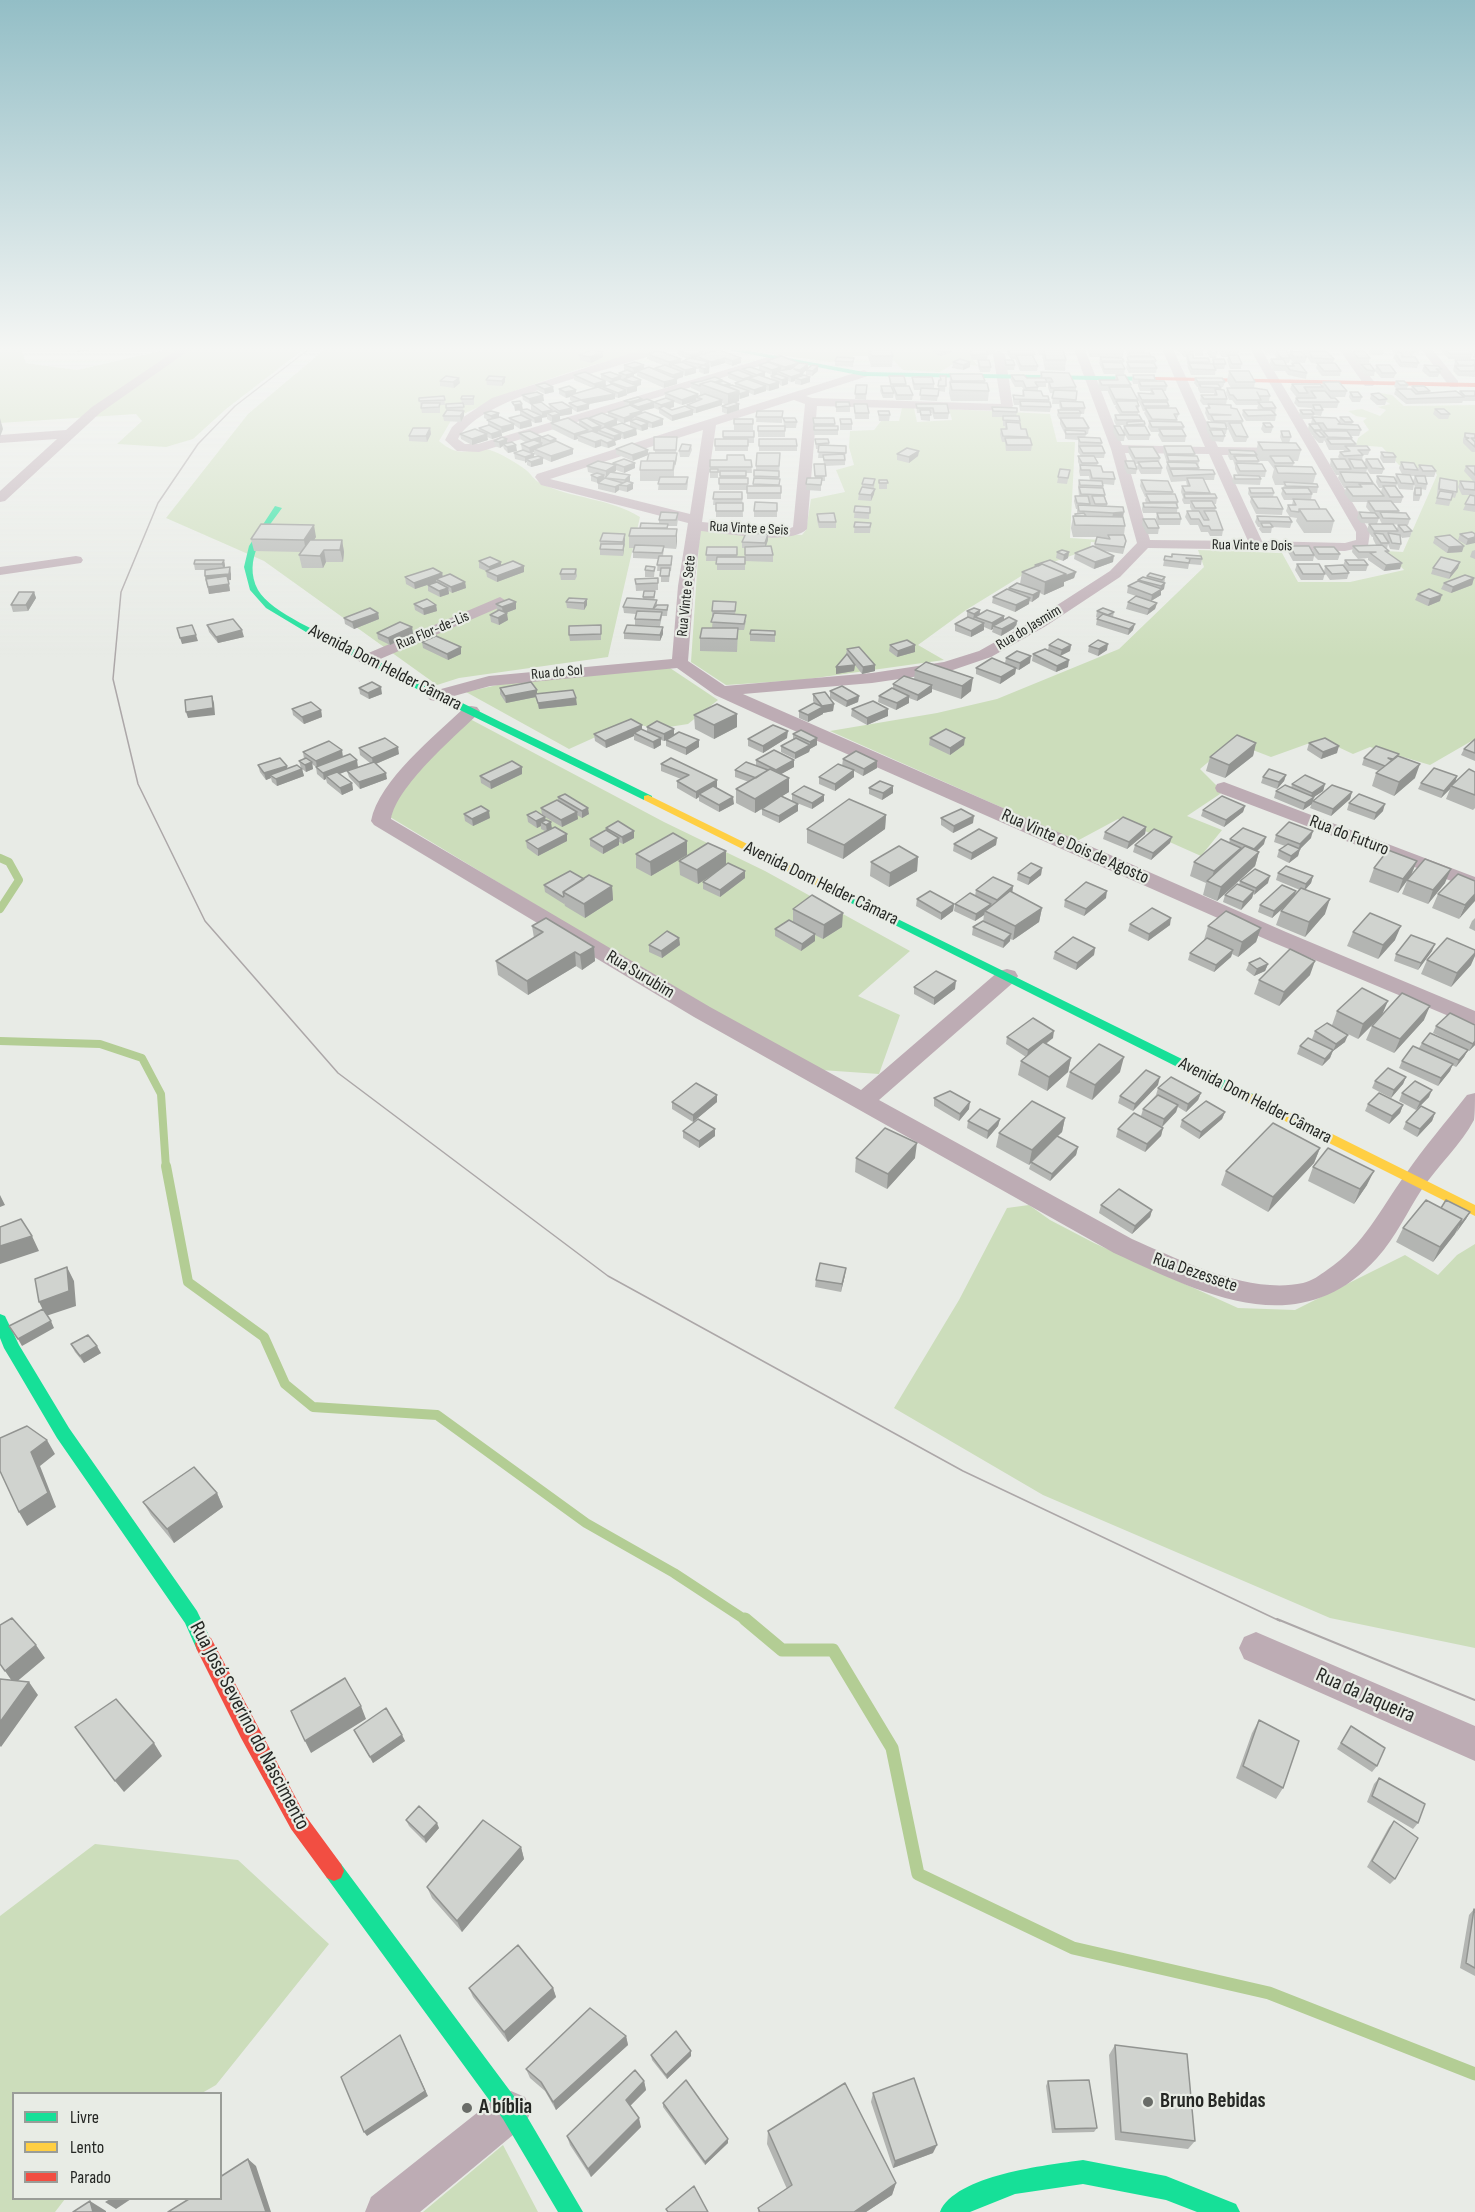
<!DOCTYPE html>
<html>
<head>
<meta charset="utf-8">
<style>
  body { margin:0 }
  #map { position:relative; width:1475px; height:2212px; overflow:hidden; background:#e8ebe6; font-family:"Sofia Sans Condensed",sans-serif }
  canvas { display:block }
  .legend { position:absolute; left:12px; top:2092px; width:210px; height:108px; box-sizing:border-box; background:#e8ece5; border:2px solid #9a9d98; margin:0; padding:8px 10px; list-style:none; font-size:18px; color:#252724 }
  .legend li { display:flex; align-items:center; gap:12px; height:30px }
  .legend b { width:30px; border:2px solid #9a9d98 }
</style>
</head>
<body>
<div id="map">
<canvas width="1475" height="2212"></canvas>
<ul class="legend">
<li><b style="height:8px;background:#16e098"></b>Livre</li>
<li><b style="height:8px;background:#ffcf43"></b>Lento</li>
<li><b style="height:8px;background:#f24e42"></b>Parado</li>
</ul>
</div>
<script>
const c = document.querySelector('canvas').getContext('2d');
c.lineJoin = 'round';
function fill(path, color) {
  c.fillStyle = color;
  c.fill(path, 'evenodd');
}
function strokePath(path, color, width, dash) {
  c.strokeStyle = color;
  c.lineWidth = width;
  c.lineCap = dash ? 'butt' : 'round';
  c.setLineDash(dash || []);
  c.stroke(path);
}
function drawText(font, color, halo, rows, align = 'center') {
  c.font = font + ' "Sofia Sans Condensed",sans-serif';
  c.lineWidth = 4.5;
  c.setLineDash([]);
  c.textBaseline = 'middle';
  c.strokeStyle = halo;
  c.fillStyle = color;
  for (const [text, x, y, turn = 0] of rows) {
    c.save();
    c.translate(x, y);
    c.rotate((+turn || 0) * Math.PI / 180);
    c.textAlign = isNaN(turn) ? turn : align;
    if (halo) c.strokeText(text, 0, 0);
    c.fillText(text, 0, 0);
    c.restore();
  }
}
fill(new Path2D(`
  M0,349H21L26,363L77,370L169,349H304L226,409L193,439L166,447L117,444L142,421L136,414L0,423Z
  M325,349H651L579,369L517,390L452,419L439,441C465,463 472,443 490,450C502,454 517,463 526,470C531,474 534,480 540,483C572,499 610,498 640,517L608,657L459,678L437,685L264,561L166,518L248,414Z
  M738,349H975L970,356L978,366L953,364L940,372L903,370L889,356H853V360L829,362Z
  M1381,393L1392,395L1404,406L1475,405V739L1430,765L1370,747L1353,754L1321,739L1271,757L1232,742L1200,769L1223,792L1187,816L1222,830L1201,856L1118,819L1077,841L830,731L937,713L997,699L1119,649L1204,567L1198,550L1282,553L1298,582H1350L1404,570L1386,551L1403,552L1437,475L1435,471L1399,465L1382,447L1356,445L1358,438L1369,430L1363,421L1367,418L1356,416L1348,411L1362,409L1380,416L1386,410L1378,407L1390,404L1375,394Z
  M902,408H914L917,422L952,420L949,409L1050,414L1057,442H1075L1070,538L1101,540L1106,543L1091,542L1090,549L1031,570L966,610L918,645L944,660L801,680L726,685L691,662L700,528L802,535L806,530L811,499L845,492L836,470L854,465L849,447L850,431L874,430L881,421H899Z
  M670,668L718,700L688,724L656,729L629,722L569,749L466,692L502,684Z
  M470,719L664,822L765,871L910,951L858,996L900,1015L879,1074L807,1069L390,817L396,792Z
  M1029,1205L1050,1220L1094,1243L1238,1308L1295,1310L1405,1255L1438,1275L1457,1255L1475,1244V1648L1330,1618L1043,1495L894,1408L959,1300L1007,1208Z
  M95,1844L238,1860L329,1944L216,2085L202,2093L14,2094V2198L65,2199L55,2212H0V1916Z
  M503,2145L538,2212H423Z`), '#cdb');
strokePath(new Path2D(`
  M0,858L9,862L19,880L0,909
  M0,1041L100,1044L142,1058L161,1094L166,1168`), '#b3cd94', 8);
strokePath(new Path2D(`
  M166,1166L188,1282L264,1337L285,1384L313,1407L437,1415L586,1523L674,1573L747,1621`), '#b3cd94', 10);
strokePath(new Path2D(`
  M745,1619L782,1650H833L892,1748L918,1874L1073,1948L1269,1993L1475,2074`), '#b3cd94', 13);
fill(new Path2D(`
  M178,349H191L100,413L5,501L0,502V491L57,439L0,443V435L66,430L92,407Z
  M644,349H662C652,357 636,360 623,364C583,377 477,401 458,439L465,444H478L775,355L779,354L785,357L783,359L479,452L457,451L445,440L452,427L462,418L492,398Z
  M1074,349H1085L1122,445L1205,447L1162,349H1173L1218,447L1289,448L1295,452L1289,456L1222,455L1262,541L1345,543L1356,540V532L1250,349H1261L1370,532L1368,546L1345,551L1148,548L1120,577L1046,626L991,657L947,672L872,683L743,694L1286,932L1475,1011V1027L1272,942L761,716L715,695L677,668L490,686L436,701L430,700L427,696L430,692L489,676L672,659L678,586L688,523L541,485L535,477L537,474L864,370L868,372V376L806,396L812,398L1001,404L993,354L999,351L1005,354L1013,406L1008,411L817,406L807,529C791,546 725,533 701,531L694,586L688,661L725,686L872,673L944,662L979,651L1034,620L1110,571L1137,543L1111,449ZM794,400L805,404L793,527L785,530L702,522L716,425ZM703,430L690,514L550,479ZM1125,453L1209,454L1248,541L1150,540Z
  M1339,349H1350L1375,383L1373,386H1365Z
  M1421,349H1432L1458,381V387H1450Z
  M76,556L81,557L83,560L81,563L0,575V567Z
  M500,597L508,602L505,605L371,663L365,665L357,660L359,657Z
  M471,706L477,707L480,711L477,715C453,738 397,786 391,819L710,1007L861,1090L999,971L1007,969L1015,971L1018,976L1015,981L879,1100L1132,1239C1180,1260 1249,1295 1303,1283C1312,1281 1320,1275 1327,1270C1364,1245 1380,1210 1405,1175C1424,1147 1446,1122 1467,1095L1475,1093C1475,1100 1475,1113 1474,1120C1462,1143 1437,1167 1422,1189C1407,1212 1396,1237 1377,1258C1298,1345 1202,1293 1114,1253L694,1017L374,825L371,821C379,780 435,736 465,707Z
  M1224,782L1475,877V890L1217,792L1215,788L1217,784Z
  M1256,1632L1475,1726V1761L1244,1659L1239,1648L1244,1637Z
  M511,2091L525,2097L531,2111L525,2125L420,2212H365L371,2197L497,2097Z`), '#bdacb4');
fill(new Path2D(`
  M723,349H739L864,372L1155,377L1158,379L1155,381L864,376Z
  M275,506L282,508C265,531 242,560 258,590C271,613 326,635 350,647C450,698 551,746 652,796V800H644L417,689L306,632L266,608L250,590L244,567L249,546Z
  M849,895L1253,1094L1255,1097L1248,1102L1243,1100L845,900L843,898Z
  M0,1314L5,1316L19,1345L69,1428L197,1611L213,1644L211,1650L204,1653L197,1650L185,1623L57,1438L4,1348L0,1338Z
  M334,1861L341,1864L519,2103L583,2212H558L503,2119L327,1878L324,1871L327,1864Z
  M1083,2160L1166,2176L1236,2204L1240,2212H1197L1166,2200L1083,2184L1015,2194L970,2212H940C955,2175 1047,2165 1083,2160Z`), '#16e098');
fill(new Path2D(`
  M648,795L853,896L855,898L849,901L845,900L644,800V796Z
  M1248,1092L1475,1205V1216L1243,1100L1241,1097L1243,1094Z`), '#ffcf43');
fill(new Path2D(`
  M1155,377L1475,383V387L1153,380Z
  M204,1635L211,1638L305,1815L341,1864L344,1871L341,1878L334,1881L327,1878L291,1829L241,1738L197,1650L195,1644L197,1638Z`), '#f24e42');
strokePath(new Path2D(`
  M309,349L235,406L198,444L158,503L121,592L113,679L138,784L205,921L338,1073L608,1276L963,1471L1280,1621`), '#aca7a8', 1.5);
strokePath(new Path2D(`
  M1277,1619L1475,1700`), '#aca7a8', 2);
fill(new Path2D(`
  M677,350H719L741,363L732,366L725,363L711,367L710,366L709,373L704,374L699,372V369H696V373L685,376L683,375V377L677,379V384L664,388L637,376V373L634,374V377L641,385L637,386V391L627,393V395L618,398L615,397V399L589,404V409L577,412L572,409V414L560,416V420L552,422L547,419V417H542V422L535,423L531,421L532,426L520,429L514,425V429L502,433V436L492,439L487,437L488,440L472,445L461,439L460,434L479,431V428L488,426V420L484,418V413L499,417L510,422L509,418L520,415V410L537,414L531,410V404L550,409L549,404L570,407L569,403L573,402L570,400V397L566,398L559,394V389L576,390V393L593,388L574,380V375L601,379V374L619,376V373L626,371L624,370V365H644V369L655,370V368L665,366L647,359V354L681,359V362L684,363L683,361L687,359L678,355ZM606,381L610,383V385L606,386Z
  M868,350H891L893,356L892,367H871L868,356Z
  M933,350H952L951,353L940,356L932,352Z
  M970,350H984H983H996L995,354L988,355L987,360H972L970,356Z
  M1007,350H1033L1035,354L1034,359L1038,366L1037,371H1020L1015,359H1011L1007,353Z
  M1038,350H1063L1066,360L1065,371L1045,370L1042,355H1039Z
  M1087,350H1124L1123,357H1090Z
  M1125,350H1145L1143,353L1151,356L1150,357L1156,361L1155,365L1157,368L1156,373H1129L1126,368L1127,364L1126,362L1128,357Z
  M1178,350H1203V356H1196L1193,352V358L1210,362L1209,364H1212L1213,359L1226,364L1224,369H1216L1215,375H1191L1188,368L1186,357H1184Z
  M1208,350H1237L1239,352L1238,355L1242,364L1241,369H1230L1227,360L1228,357H1222L1219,353V351H1217V353L1216,358H1210L1207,353Z
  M1264,350H1275L1274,353H1266Z
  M1276,350L1289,355L1290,351L1307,357L1305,363L1293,362L1290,359L1289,363H1286L1287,366H1291L1292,363L1307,373L1306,379L1288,375L1285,371H1274L1270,364L1271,359H1277L1275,355Z
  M1303,350H1326V352L1334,359L1333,363L1341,371L1340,376H1322L1316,368L1317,364L1311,363L1307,356L1308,354H1305Z
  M1369,350H1384L1383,355H1372L1368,351Z
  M1391,350H1419L1418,353H1414L1412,357L1419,363L1417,368L1400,367L1393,358L1395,354Z
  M1440,350H1468L1472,354L1471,359H1449Z
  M1470,350H1475V358L1473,357L1474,354Z
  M1353,351L1370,358L1369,363H1357L1352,356Z
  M579,355L603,357L591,363L580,360Z
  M1100,357L1124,361L1123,365L1125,369L1124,374H1104L1099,363Z
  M854,358L853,367L835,366V361Z
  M978,360L991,367L990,372H980L978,366Z
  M1005,360L1015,365L1014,370H1005L1004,366Z
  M1455,360H1475V377L1458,376L1453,371Z
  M767,361L808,368L818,366V371L812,376L806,375V370L803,373V375L810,377V382L801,385L795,384V381L791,382L788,381V384L782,386L779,384V388L769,391L766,390V391L754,395L749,393V396L739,399V401L735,403L739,410L727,414L722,412V406L727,405L722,403V405L696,413H693V415L672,421L659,413V410L654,408L642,411V413L663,419V425L652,428L648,427V429L642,431L636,429L637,435L624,439L621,438V439L615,441L616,445L608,448L601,446L595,448L578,441V439L574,440L552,429L551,423L579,425V420H589V418L608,416V412L626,406H625L624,401L642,400L654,402L665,399V393L698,394V396L701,395H700V392L691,388V383L722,380V381L730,384V386H735V383L738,382L728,378V373L742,372V369L759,370V365L767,363ZM765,372L772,375L777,374L771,376V380L765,377ZM696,401V402L687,405V407L672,410L669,408L674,407V402L682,405ZM617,421L624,423L630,421V426L617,424Z
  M953,362L970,367L963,370L952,368Z
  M1361,364L1375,370L1376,365L1396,373L1394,378H1381L1375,371L1374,376H1365L1360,369Z
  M1424,365L1442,369L1440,374H1439L1438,377H1429L1422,371Z
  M1229,371L1255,382L1254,388L1270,396L1269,401H1260V402L1276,408L1275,414L1276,415L1275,421H1246L1242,415L1243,410H1259L1257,408L1258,405H1236L1232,400H1229L1226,393L1227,388H1231L1227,381Z
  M1041,372L1076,387V391H1077L1076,402L1085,408L1084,414H1081L1080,418L1089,428L1088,434H1086L1085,438L1102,443L1101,446L1105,453L1104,458H1095L1098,463L1097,466L1103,472L1115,479L1114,485L1103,484V488L1107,504V506L1123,518L1125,526L1124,535L1126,541L1125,547L1123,554L1104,551L1113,562L1094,569L1074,559L1075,553L1094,547L1097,537H1073L1071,528L1073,516H1074L1075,514H1077V509H1076L1074,501L1075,496H1079L1078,486L1079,480L1090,481L1089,476H1080L1079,471L1080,466L1078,462V456H1081L1078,452V440L1065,439V434L1060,424V419H1059L1057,415L1058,410H1060L1059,404H1052L1053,393H1050L1048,388V383H1046V387H1038V391L1049,400L1051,407L1050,412L1020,411L1019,405H1014L1013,401V395L1022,396L1023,390H1024L1022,387H1015L1011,380V375L1027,378H1040Z
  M950,374L985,381V383L989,391L988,401H951L949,393Z
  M1116,375L1131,385V387L1138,400L1137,402L1139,406L1138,415L1142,420L1141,421L1145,424V426L1150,435L1149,440H1128L1123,431L1124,426L1126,425H1116L1114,421L1115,415H1120L1115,407L1116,405H1114L1108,392V391H1101L1098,385L1099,380H1115Z
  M1133,375L1155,380V381L1167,386L1166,391H1163L1168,400L1169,408L1179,414L1176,421L1184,427L1183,431L1186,436L1185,442H1162L1158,435L1159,432H1151L1148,427L1149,422L1144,413L1145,411H1143L1141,406L1137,399L1138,393H1150L1151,391H1140L1138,386V384H1133L1132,380Z
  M489,376L505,382L502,386L487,385L486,380Z
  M889,376L906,384L913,395L912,400H896L894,393L893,398H883L880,391L881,386H890Z
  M940,376H946L945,392L939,391L937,401L920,400L921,390H914L912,382V377L934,384V388L938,389L939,380H940Z
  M1195,378L1225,382L1223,387H1220V390L1227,399L1226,405L1243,421L1242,425L1248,437L1246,442H1234L1228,429V427H1226L1227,429L1226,434H1224L1225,436L1223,442L1212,441L1209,436L1210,434H1208L1206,428L1207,422H1211L1210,420H1208L1205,413L1206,408H1207L1208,405H1203L1200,401L1201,395H1214V393H1200L1198,389V387H1197L1194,383Z
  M440,381L460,383L454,388L440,386Z
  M1396,381L1408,385L1407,389H1411L1412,386L1430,391L1429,393H1459L1460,391H1475V401H1463L1462,403L1406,404L1394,394L1396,389H1397L1394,386Z
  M1323,382L1347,391L1345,397H1330L1339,402L1337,408H1321L1323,410L1321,416L1314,415L1313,417L1339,421L1340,417L1353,422L1352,425L1361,430L1359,436H1351L1352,438V439L1356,444L1355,446L1370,450L1368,455H1363L1362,460L1364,463L1366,459L1384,469L1382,474H1370L1367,469L1366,473L1373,483L1372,484L1381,492L1382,488H1379L1376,482L1377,476L1395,479L1396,474H1402L1399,468L1401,462L1418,470L1419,465L1436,471L1434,477H1425L1427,484L1426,490L1421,489V495L1419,501H1413V493L1415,488L1414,484L1413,490L1399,489L1397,484L1396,487L1403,497L1401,503H1393L1399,511L1398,513L1410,519L1408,525L1382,524L1379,518L1377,524L1361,523L1357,518L1359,512H1370L1366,507L1367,502H1351L1344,493L1346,488H1344L1338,478L1339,475H1336L1330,465L1331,459H1340L1338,457L1340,452H1343L1344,450H1329L1326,444V443L1324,440L1323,443H1319L1313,437V435H1312L1308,429L1309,424H1312L1311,423L1312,419H1302L1299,415L1300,410H1311L1312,408L1298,407L1294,403L1296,398H1297L1290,389L1292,384L1322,385ZM1410,476H1415L1413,481Z
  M536,385L553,387L554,392L545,394L537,390Z
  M856,385H867L866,400L855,399Z
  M1350,392L1362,397L1360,402H1352L1349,397Z
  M1371,394L1387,399L1385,405H1377L1370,399Z
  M522,395H543L544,401L530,404L523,400Z
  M444,396L445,405H440V413H422L419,398Z
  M474,396V405H463L464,416L461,422L444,421L443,416L446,411V404L462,403L461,399Z
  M836,402L850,406V412H836Z
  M854,404L869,413V419H855Z
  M916,404H947L949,413L948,419H934L932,413H930V421L921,420L920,413H917Z
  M992,407L1017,412L1016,416L1020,421L1021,429L1028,437V438L1032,445L1031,451H1006L1005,442H1002L1000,434L1001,429H1005V426H1003V417H992Z
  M1435,409L1450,414L1448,419H1439L1433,414Z
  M757,411H783L782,423L756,422Z
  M878,411L890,415L889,421H879Z
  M783,418L797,422L796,428H785V437H758V426H784Z
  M813,418H834L835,426L838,430V435H814Z
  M734,419H753V430H734Z
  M840,419L852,424V430H840Z
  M1263,423L1273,427L1271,433H1264L1261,429Z
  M1114,426L1125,435L1124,441H1118L1113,432Z
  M430,428L431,434L427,442L409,441V436Z
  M723,431H754V443H748V451H715V439H723Z
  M1281,431L1291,437L1289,443L1282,442L1280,437Z
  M519,433L542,437L557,442L573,454L551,462L538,456L543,464L531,467L527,465V462L515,459L514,453L522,450L521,444L527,443L520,439ZM534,452V454L538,456L534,457L531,453Z
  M1465,433L1475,434V452H1472L1463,443V439Z
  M654,437H677L676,453L677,459L674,470V477H688V483L687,490H658L659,481H640V470L647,461L648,455L633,461L616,454V449L648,450V455L655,453Z
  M759,439L797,446V451H759Z
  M815,439L829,443V445L846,446L845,465L825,466V481H821V491L806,490L807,478H815L814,464H824L823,458H818L819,449H816Z
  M494,441L507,443L517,451L508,453L504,449L503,446L500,448L495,446Z
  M1258,442L1301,450L1298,461H1293L1294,463L1293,466L1316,474L1313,484L1318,487L1317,493H1312V494L1311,500L1320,509L1334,521L1331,533H1304L1296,521L1297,518L1290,517L1286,511L1288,505H1292L1293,500H1284L1281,494L1284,485H1275L1272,477L1274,469L1268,461H1260L1257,456L1259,461L1258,464L1266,471L1265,477H1260L1261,479L1260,485L1234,484L1232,481L1234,475H1238L1235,469V466L1233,460H1230L1228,456L1229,450L1256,453Z
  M691,445L692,450L689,457H680L679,451Z
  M1164,446L1195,454L1194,456L1199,461L1198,467L1199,470L1215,474L1214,480H1204L1210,493L1209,494L1217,498L1216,504H1214L1216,508L1215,511L1223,530L1222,536H1210L1208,532H1201L1198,525H1190L1185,517L1187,511H1192L1190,507V504H1184L1182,500L1183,497L1181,492L1182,486H1187L1186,481L1171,482L1166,468L1167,463L1163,451Z
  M1129,447L1160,458L1159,463L1162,468L1161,474H1141L1137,467L1138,464H1135L1137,469L1136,474H1127L1124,467L1125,461H1133L1128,452Z
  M919,451L918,456L909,463L897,460V454Z
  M1381,452L1396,457L1395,463H1383L1380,458Z
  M780,453L779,479H780L779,486H781V499H747V490H719L720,473H718V478H710V460H751L752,473H746V477L748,478V486H753L754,470H756V466Z
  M613,463L635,468L624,473L616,470V471L613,473L630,481L629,482L633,483V489L627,492L619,490L615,493L598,489V483L591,481V475L595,474L588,472L587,466L613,465Z
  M1466,466H1475V481H1473L1464,471Z
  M1060,469L1070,470L1067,484L1057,483Z
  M1440,478L1457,492L1455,498L1452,497L1449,506L1435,504L1438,495H1437L1438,484Z
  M875,479L874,488V494L871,501L858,500L859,494L862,488V484Z
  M879,480H887V489H879Z
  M1141,480L1173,492L1172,494L1178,502L1177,513L1181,519L1180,525H1158L1156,519L1157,513H1143L1142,509L1143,503H1146L1145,500L1146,497H1145L1140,486Z
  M1460,481L1475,482V512L1463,510L1470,495H1462L1458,487Z
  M1249,488L1274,493L1273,497L1283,509L1282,515L1256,514L1250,502L1251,498L1248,494Z
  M714,492H742L743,517H716V505H713Z
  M777,503V517H754V511Z
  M855,506L870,507L869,519L854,518Z
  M678,513V519L677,526H668V528L677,529V541L676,549L664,548L663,556L672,562L671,571H670L669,582H661V571H657L658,559L633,558V552L634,548H629V536L640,528L659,524V520Z
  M817,514L836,522V528H819L817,520Z
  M1257,516L1292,522L1290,528L1272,527L1271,533H1262L1259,529L1260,527H1258L1255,522Z
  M1143,519L1159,528L1158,534H1147L1142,525Z
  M855,522L871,523L870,533H854Z
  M1369,524L1397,529L1398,525L1412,531L1410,537L1402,538L1400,535L1401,544L1399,550L1390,549L1388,544L1387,549L1389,551L1388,554L1400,569L1384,571L1368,560V558L1358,559L1352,552L1353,546L1376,545L1373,539V537H1372L1367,530Z
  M625,534V540L623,556L600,555V541Z
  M1460,534H1475L1466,545L1458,540Z
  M316,537L314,540H342L344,552L343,562H326L323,568H302L299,555L302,552L254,551L251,539Z
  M1435,537L1462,552L1447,553L1433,543Z
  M768,540L766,546L773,555V562L745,561V570H717V561H706L707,547H737V557H745V548H742V542Z
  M1290,546L1312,552L1314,547L1340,554L1338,560H1318L1314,556L1313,561H1293L1288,552Z
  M1475,550V559L1470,557L1472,551Z
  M1057,552H1069L1068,558L1063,561L1056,558Z
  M1172,554L1202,559L1201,565L1189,564L1188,569L1163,566L1165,556L1171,557Z
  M224,560L225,566L224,568L231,574V580H228L230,591L209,594L206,582L205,570H195L194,564Z
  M1345,560L1368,565L1366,571H1348L1349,573L1347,579L1330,580L1325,573L1323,580H1301L1295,570L1297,564L1324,572L1325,566H1343Z
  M479,561L501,565L524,566V572L497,582L487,577L486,571L479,568Z
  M1035,565L1076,572L1074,578L1064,582V586L1044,595L1040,593L1039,597L1032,602L1029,601V604L1015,612L992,603L993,597L1009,590V588L1020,584L1022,572L1035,567Z
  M655,567L654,577H645V570Z
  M1433,568H1458L1449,579L1431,574Z
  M576,569L577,576L575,580H561L560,574Z
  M442,573L443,576L465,582L466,588L452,593L449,591V594L440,597L428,591V585L436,582L415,589L406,584L405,577Z
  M1147,576L1165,577L1164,589L1161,591V595L1151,601L1157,603L1155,609L1147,615L1126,609L1128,602L1148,600L1127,593L1128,586L1138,581V580L1146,578Z
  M658,578V590L636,591L635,579Z
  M1474,578L1472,585L1451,593L1441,589L1444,583Z
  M34,592L36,598L28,611L13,612L11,605Z
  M1418,594L1440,601L1428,606L1415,600Z
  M643,597H655L654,600H657V605H668L667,616H662L660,626L635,625V619L636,614L624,613L623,607L643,599Z
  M587,599V605L584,610L567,608L566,602Z
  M414,604L436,605L437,611L424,615L415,610Z
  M496,604L516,609L506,613L508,620L499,625L491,622L490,615L498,611L497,610Z
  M736,608L735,614L746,621L744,630H738L737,652L700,651V638L712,628L713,617H712V611Z
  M980,610V614L1004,616V620L1017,621L1016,627L1001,636L992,632L993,629L991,630L984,627V630L971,637L955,631V624L967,618V611Z
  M1097,611L1114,612L1113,617L1133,630L1128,635L1096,625L1097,619L1098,618L1096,617Z
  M378,613L379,619L354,629L345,624L344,618Z
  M207,625L244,637L218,643L209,632Z
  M601,625V640L570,641L569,635Z
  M412,627L413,634L390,645L378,639L377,633Z
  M775,631V642L750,641V634Z
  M624,633L663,634L660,641L624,639Z
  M422,642L461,647V654L448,660L423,648Z
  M890,645H915V652L897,657L889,651Z
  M1049,645H1071L1070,651L1060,656L1068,667L1056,672L1032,661L1033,654L1048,650Z
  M1089,646L1107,650L1098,656L1088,652Z
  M847,649L875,665V671L862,674L855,665L854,671L836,674L846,654Z
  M1006,658L1030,663L1019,670L1016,669L1015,674L1000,684L976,674V668L1005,663Z
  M926,662L971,691L961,699L932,689V692L917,701L909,698V703L896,710L878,702L879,696L893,689V684L914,680L915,670Z
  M359,688L382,694L369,699L360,694Z
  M500,688L537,690V694L577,705L539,709L536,697L506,703L500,694Z
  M830,691L859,696L858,702L846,707L830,698Z
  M813,694L834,704L833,711L823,713V714L808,722L799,718V711L815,704L813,701Z
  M292,709L321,710L322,717L304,724L293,715Z
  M852,709L888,716L867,725L851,716Z
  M694,715L737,727L714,739L695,729Z
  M647,727L674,729V735L699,747L686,755L666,746V740L664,741L661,740V745L654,749L634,740V736L606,748L595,741L594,734L642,730L647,732Z
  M793,734L817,738V745L810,749L809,752L795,759L781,752V746L793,739Z
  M787,738L763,753L748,746V739Z
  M930,738L964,745L950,755L929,745Z
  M1475,739V761L1461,755L1464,749Z
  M1256,743L1253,756L1225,778L1206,771L1210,757Z
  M1309,743L1337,753L1321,759L1307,750Z
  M359,748L399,754L376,764L387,779L360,789L349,777L347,771L340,774L352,783L353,790L342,795L327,783L326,779L324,780L317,774L316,767L312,764L313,769L306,772L301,768L299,761L304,759L303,752L343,757L358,767L370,763L360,755Z
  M1398,756L1415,778L1394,796L1372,786L1376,773L1379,771L1362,765L1364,758Z
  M843,759L877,768L863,776L854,771V777L835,791L819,784V777L842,766Z
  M756,760H794V767L781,774L789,792L782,796L798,804V811L779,823L762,815V809L768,805L755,813L736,803V789L749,782L735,777V770L756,766Z
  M661,764L717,780V787L716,788L734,804L719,812L699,801V797L696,799L677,788V781L681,779L661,771Z
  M258,765L287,766V769H302L304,776L277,786L272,782L271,778L266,780L260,772Z
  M522,767V774L491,789L481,783L480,776Z
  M1475,772V808L1473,810L1446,799L1450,789L1441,798L1418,789L1421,783L1457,776L1455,781Z
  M1286,775L1284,781L1277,789L1261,783L1263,777Z
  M1292,784H1325L1323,791L1314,797L1312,804L1303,810L1274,798L1276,791L1291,788Z
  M869,788L893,793L882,800L869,794Z
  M1352,792L1350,799L1331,816L1310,808L1313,801Z
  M792,794L824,795V801L812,809L792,801Z
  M558,797L589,814L582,818L577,815L578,819L562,827L545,817L546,820L552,828L567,841L538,856L527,848L526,841L545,831L541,829V826L537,828L528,822L527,815H542L541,808L558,801Z
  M1349,803L1383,811L1374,820L1347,810Z
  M1245,806L1243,812L1224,827L1201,816L1203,810Z
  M464,814L490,818L473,826L465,821Z
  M886,815L885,829L843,859L807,843V829Z
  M941,818L973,823L953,833L941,825Z
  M1146,827L1145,834L1127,849L1103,839L1105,832Z
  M606,828L634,831V838L623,844L619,842V845L603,854L590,846V839L606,831Z
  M1276,835L1311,838L1300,849L1298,856L1289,863L1277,857L1279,850L1285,846L1274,842Z
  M997,838L996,845L971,860L953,851L954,844Z
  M1230,839L1264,844L1257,851L1259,852L1255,866L1217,901L1203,895L1206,883L1190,876L1194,862L1229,843Z
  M687,841V855L651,876L636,868V854Z
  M1170,843L1151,860L1133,852L1135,845Z
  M726,851V865L745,878L720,897L703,889V882L717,872L698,884L680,875L679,861Z
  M918,857L917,871L889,887L870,876L871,862Z
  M1417,861L1411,875L1445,883L1428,904L1402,894L1407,881L1398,893L1369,882L1374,868Z
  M1042,868L1041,875L1028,885L1017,880L1018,873Z
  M1278,873L1313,876L1311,883L1305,890L1325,914L1305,937L1276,925L1281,911L1284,907L1272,918L1258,912L1260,905L1295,895L1300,890L1276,880Z
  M584,879L612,886L613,900L585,918L565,906L564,903V904L545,892L544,885Z
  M1240,881L1268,883L1253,895L1252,898L1241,910L1223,902L1225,895L1239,885Z
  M1475,881L1459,919L1432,908L1438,894Z
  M1013,886L1012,892L1042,908L1039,922L1013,940L1010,939V941L1003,948L972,935L973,927L983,922L984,915L975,921L954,911L955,904L975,896L976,890Z
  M1106,898L1084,916L1064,907L1065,900Z
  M917,899L954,904L953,911L941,920L916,906Z
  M793,909L842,927L823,939L815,935V941L801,951L775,936V929L793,922Z
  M1475,918V931L1469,928L1472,921Z
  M1130,924L1170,925L1148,941L1128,931Z
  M532,926L594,947L595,961L582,970L576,966L528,995L498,975L496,961L534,938Z
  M1208,926L1261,928L1256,942L1238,957L1232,954L1231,957L1214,972L1188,960L1190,953L1204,940Z
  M1353,932L1395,940L1378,959L1347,946Z
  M679,938L680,945L662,958L649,952V945Z
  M1095,948L1094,955L1076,970L1053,959L1055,952Z
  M1432,951L1418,970L1394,961L1396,954Z
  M1427,960L1471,965L1451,987L1421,974Z
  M1249,963L1268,964L1265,971L1254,976L1246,970Z
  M1310,975L1279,1006L1254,994L1259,980Z
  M914,987L955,989L934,1005L914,994Z
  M1337,1011L1383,1014L1424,1020L1394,1053L1366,1040L1372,1026L1378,1019L1358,1039L1340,1030L1345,1042L1333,1051L1330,1058L1322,1066L1297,1054L1300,1046H1324L1312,1039L1315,1031L1332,1025Z
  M1436,1026L1475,1045L1469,1051L1468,1050L1464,1057L1456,1067L1452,1065L1450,1071L1438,1086L1399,1068L1402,1061L1419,1048L1422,1043L1461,1047L1433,1033Z
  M1007,1037L1053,1038L1046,1044L1071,1058L1068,1072L1047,1091L1018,1075L1021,1061L1026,1057L1006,1044Z
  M1070,1072H1120L1092,1100L1066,1087Z
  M1406,1077L1403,1084L1391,1098L1372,1088L1375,1081Z
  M1158,1085L1133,1111L1118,1103L1120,1096Z
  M1158,1088L1201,1093L1198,1100L1186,1112L1178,1107L1176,1112L1162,1127L1141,1116L1143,1109L1156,1095Z
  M1402,1093L1429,1097L1416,1110L1399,1101Z
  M934,1098L969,1109L959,1121L934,1106Z
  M672,1102H717L693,1122L672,1109Z
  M1368,1104L1403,1105L1400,1113L1389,1124L1365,1111Z
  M1225,1112L1222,1119L1199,1139L1180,1127L1182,1120Z
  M1435,1113L1432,1121L1417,1137L1403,1129L1406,1122Z
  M1065,1118L1062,1132L1057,1136L1078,1147L1076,1155L1050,1181L1029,1169L1031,1163L1029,1165L996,1147L999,1133Z
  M1000,1119L998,1126L987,1139L967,1128L968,1121Z
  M1163,1128L1161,1136L1145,1152L1116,1137L1118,1129Z
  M715,1129V1136L699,1148L683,1138V1131Z
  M1320,1148L1314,1163L1268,1212L1221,1185L1226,1171Z
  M856,1158H915L887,1189L855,1172Z
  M1313,1167L1367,1185L1354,1204L1308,1181Z
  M1101,1205L1152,1210L1150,1217L1132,1234L1099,1213Z
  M1441,1208L1470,1212L1466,1219L1433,1262L1396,1242L1403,1228Z
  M845,1275L841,1292L815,1287L816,1280Z
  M71,1344L101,1353L84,1363L75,1352Z
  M217,1493L223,1507L174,1543L151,1515L143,1502Z
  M1259,1720L1283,1788L1276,1799L1236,1778L1252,1733Z
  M1351,1726L1377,1766L1372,1772L1337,1749Z
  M354,1730L402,1735L405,1741L373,1763Z
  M1379,1778L1418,1823L1413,1829L1367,1802L1374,1784Z
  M406,1820L439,1828L426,1843L409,1826Z
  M1394,1821L1395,1879L1390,1884L1367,1867L1389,1827Z
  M521,1847L524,1859L462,1932L432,1898L427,1887Z
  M1474,1909L1475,1910V1976L1460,1968L1469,1915Z
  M469,1988H553L556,1997L508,2042L473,1997Z
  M626,2036L628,2045L556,2110L545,2091L530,2078L526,2069Z
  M1115,2045L1195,2141L1188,2149L1115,2140L1109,2055Z
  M651,2055L691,2056L667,2079L652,2060Z
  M644,2081L646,2090L630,2106L641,2127L591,2177L570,2145L567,2136Z
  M1048,2081L1097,2128L1094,2132L1052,2133L1046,2086Z
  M873,2093L933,2153L893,2168L871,2102Z
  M663,2103L728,2139V2143L705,2165L663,2107Z
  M768,2131L896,2183L892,2195L866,2212H758V2208L787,2189L767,2144Z`), '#b3b5b2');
fill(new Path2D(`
  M77,350H93L78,352Z
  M945,350H952L951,353L940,356V351Z
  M603,352V357L591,363L590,357Z
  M703,352V357L696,356V359L691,360V355Z
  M725,358V363L711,367V362Z
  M741,358V363L732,366V361Z
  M681,359V364H672V367H669V362Z
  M709,362V373L704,374L703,365Z
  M970,362V367L963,370V365Z
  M799,363V368L785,372V367Z
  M808,364V369L802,374L803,373V379L795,378V381L791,382V377L800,374V370Z
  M644,365V370L637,371V373L634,374V378L626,379V375L634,373L633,368Z
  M818,366V371L812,376L813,371Z
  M781,367V373L777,371V374L772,375V370Z
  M696,368V373L685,376V370Z
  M683,372V377L677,379V384L664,388V382L673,380V375Z
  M765,372V378L757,380V375Z
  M621,376V382H612V379Z
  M505,377V382L502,386V381Z
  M810,377V382L801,385V380Z
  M459,378L460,383L454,388L453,382Z
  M788,378V384L782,386V380Z
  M641,380V385L637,386V391L627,394V388L633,387V382Z
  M605,381L606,386L595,389L594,384Z
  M779,382V388L769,391V385Z
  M766,386V391L754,395V390Z
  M553,387L554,392L545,394L544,389Z
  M576,390V395H570V397L566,398L565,392Z
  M626,390L627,395L618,398V393Z
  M739,391V401L728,405V394Z
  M749,391V396L740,399V394Z
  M615,394V399L589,404V409L577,412V407L581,400Z
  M698,394V398L696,397V401L682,405V400Z
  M543,395L544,401L530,404L529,399Z
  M642,399L643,404H631V407L629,408V402Z
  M722,400V405L696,413V408Z
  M674,401V407L663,410L661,409V405Z
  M654,402V408L642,411V416H634V418L632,419V420L624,423V418L630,414L638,412V407Z
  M522,404L523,410L515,411L514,405Z
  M739,404V410L727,414V408Z
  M572,408V414L560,416V420L552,422V416L560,414L559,411Z
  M552,410V416L547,413V417L542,418V412Z
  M693,410V415L672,421V416Z
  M464,411V416L461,422L460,416Z
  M499,413V419L492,421L491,416Z
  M542,416V422L535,423L534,418Z
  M0,418L3,429L0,437Z
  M617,419V425L605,429L604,424Z
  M663,419V425L652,428V423Z
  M531,420L532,426L520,429V423Z
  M648,423V429L642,431L641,426Z
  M514,424V429L502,433L501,427Z
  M601,426V431L598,430V432L593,433L592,428Z
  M430,428L431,434L427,442L426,436Z
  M636,429L637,435L624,439L623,433Z
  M588,430V436L577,435L578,439L574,440V434Z
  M501,431L502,436L492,439L491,434Z
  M487,434L488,440L472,445V439Z
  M621,434V439L615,441L616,445L608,448L607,443L614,440V436Z
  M541,437V443L532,445L531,440Z
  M507,439V444H503V446L500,448L499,442Z
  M556,439L557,444L550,446V441Z
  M601,440V446L595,448V442Z
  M542,443V449H534V452L530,453L529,448Z
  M516,445L517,451L508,453L507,447Z
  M573,449V454L551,462V456Z
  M648,450V455L633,461L632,455Z
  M919,451L918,456L909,463V457Z
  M534,454V460L526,459L527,462L525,463V457Z
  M543,458V464L531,467V462Z
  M635,463V468L624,473V467Z
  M616,465V471L606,476V471Z
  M604,475V481L597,483V478Z
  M630,475V481L625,486V480Z
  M633,483V489L627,492V486Z
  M619,485V490L615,493V487Z
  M875,489L874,494L871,501V495Z
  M1124,512L1123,518L1112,519L1113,513Z
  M314,525L316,537L306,552L304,540Z
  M677,529V541L676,549V536Z
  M625,534V540L623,556V542Z
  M768,534V540L765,549V543Z
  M1475,537V543L1466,545L1468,539Z
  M342,540L344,552L343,562L340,550Z
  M1464,546L1462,552L1447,553L1449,547Z
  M324,550L326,562L323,568L320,556Z
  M1069,552L1068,558L1063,561L1064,555Z
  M1114,556L1113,562L1094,569L1095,562Z
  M224,560L225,566L224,570L222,564Z
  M501,562V568L490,573L489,567Z
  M1460,562L1458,568L1449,579L1451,573Z
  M1402,563L1400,569L1384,571L1386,565Z
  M524,566V572L497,582V576Z
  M230,567L231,574V580L206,582L205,576Z
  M1076,572L1074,578L1064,582V586L1044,595L1045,582L1066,574Z
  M442,573L443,579H436V582L415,589L414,583Z
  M1474,578L1472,585L1451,593L1453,587Z
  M465,582L466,588L452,593L451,587Z
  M1165,583L1164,589L1161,591V595L1151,601L1152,595L1160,590L1161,586Z
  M229,584L230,591L209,594L208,587Z
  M448,588L449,594L440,597L439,591Z
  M1040,591L1039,597L1032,602L1033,595Z
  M34,592L36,598L28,611L26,605Z
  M1442,595L1440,601L1428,606L1430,599Z
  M1030,598L1029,604L1015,612L1016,605Z
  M587,599V605L584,610V603Z
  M516,602V609L503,614L502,607Z
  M1157,603L1155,609L1147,615L1149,609Z
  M436,605L437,611L424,615L423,609Z
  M980,610L979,617H975L974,619L973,620L974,614Z
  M378,613L379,619L354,629L352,622Z
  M507,613L508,620L499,625L498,618Z
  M1004,616V623L993,626V629L991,630L992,623Z
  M1017,621L1016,627L1001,636L1002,629Z
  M984,623V630L971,637V631Z
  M1135,624L1133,630L1128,635L1129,629Z
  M412,627L413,634L390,645L388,638Z
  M663,627V634L660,641V635Z
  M242,630L244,637L218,643L216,637Z
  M196,635L198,641L182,644L180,638Z
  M1108,644L1107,650L1098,656L1099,649Z
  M915,645V652L897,657L898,651Z
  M1071,645L1070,651L1060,656L1062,650Z
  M461,647V654L448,660L447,654Z
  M1031,656L1030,663L1019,670L1020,663Z
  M1069,660L1068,667L1056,672L1057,666Z
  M855,665L854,671L836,674V667Z
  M875,665V671L862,674L863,667Z
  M1016,668L1015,674L1000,684L1001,677Z
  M973,678L971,691L961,699L962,686Z
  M932,685V692L917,701L918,695Z
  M381,687L382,694L369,699L368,693Z
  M537,690V697L535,694L536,697L506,703L505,696Z
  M212,696L214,703L215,715L188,718L186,712Z
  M859,696L858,702L846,707L847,701Z
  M909,696V703L896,710L897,703Z
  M576,698L577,705L539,709L538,703Z
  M834,704L833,711L823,713V714L808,722V715L822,706Z
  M888,709V716L867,725V718Z
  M321,710L322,717L304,724L302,717Z
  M737,714V727L714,739V725Z
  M642,725V732L634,733V736L606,748L605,741Z
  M674,729V735L664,741V734Z
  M788,731L787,738L763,753V746Z
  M661,738V745L654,749L653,742Z
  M817,738V745L810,749L809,752L795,759V753L810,745V742Z
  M965,738L964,745L950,755V748Z
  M699,740V747L686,755V748Z
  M1256,743L1253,756L1225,778L1229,765Z
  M1339,746L1337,753L1321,759L1323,752Z
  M398,747L399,754L373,765L372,758Z
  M342,750L343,757L317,768L316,761Z
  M357,760L358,767L328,778L326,776V779L324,780L323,773Z
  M794,760V767L776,777V770Z
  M877,761V768L863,776L864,769Z
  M312,762L313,769L306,772L305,765Z
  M1420,764L1415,778L1394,796L1399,782Z
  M287,766L288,773L270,775L271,778L266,780L264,773Z
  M522,767V774L491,789L490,782Z
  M302,769L304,776L277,786L276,779Z
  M854,770V777L835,791V784Z
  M386,773L387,779L360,789L359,782Z
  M1286,775L1284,781L1277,789L1279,782Z
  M1457,776L1455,783L1451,786L1450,789L1441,798L1444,791Z
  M789,778V792L755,813V799Z
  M717,780V787L702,795L699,794V797L696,799V792Z
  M352,783L353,790L342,795L340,788Z
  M1325,784L1323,791L1314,797L1312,804L1303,810L1305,803L1310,800L1312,793Z
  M893,786V793L882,800L883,793Z
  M1352,792L1350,799L1331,816L1333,809Z
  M824,795V801L812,809V803Z
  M733,797L734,804L719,812V805Z
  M798,804V811L779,823V816Z
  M1385,804L1383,811L1374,820L1376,813Z
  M1245,806L1243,812L1224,827L1226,820Z
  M588,808L589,814L582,818V811Z
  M489,811L490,818L473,826L472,819Z
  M577,812L578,819L562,827L561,820Z
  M886,815L885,829L843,859L844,845Z
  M974,816L973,823L953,833L954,826Z
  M545,817L546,824L541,822V826L537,828L536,821Z
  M551,822L552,829L547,832L546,825Z
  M1146,827L1145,834L1127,849L1129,842Z
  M634,831V838L623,844L622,837Z
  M1313,831L1311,838L1298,851L1300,849L1298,856L1289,863L1291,856L1298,851L1300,844Z
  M567,834V841L538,856V849Z
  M1172,837L1170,843L1151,860L1153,853Z
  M1266,837L1264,844L1252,856L1254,849Z
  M619,838V845L603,854V847Z
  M997,838L996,845L971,860L972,853Z
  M687,841V855L651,876L650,862Z
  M1241,848L1237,862L1210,883L1214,871Z
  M726,851V866L698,884L697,870Z
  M1259,852L1255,866L1217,901L1221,887Z
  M918,857L917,871L889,887L890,873Z
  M1417,861L1411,875L1398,893L1403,879Z
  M1042,868L1041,875L1028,885L1030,878Z
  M1451,869L1445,883L1428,904L1433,890Z
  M745,871V878L720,897V890Z
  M1270,876L1268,883L1254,895L1256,888Z
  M1313,876L1311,883L1304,891L1306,884Z
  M612,886L613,900L585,918L584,904Z
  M1013,886L1012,894L996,907L997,900Z
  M1107,891L1106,898L1084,916L1086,909Z
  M1254,891L1252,898L1241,910L1243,902Z
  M1296,891L1294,898L1272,918L1274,911Z
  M1475,894V901L1459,919L1465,905Z
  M1330,899L1325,914L1305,937L1309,922Z
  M954,904L953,911L941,920V913Z
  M991,904L990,911H985L984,915L975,921L976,914Z
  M1042,908L1039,922L1013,940L1015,926Z
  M843,913L842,927L823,939L824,925Z
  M1171,918L1170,925L1148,941L1149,934Z
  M1401,926L1395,940L1378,959L1383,945Z
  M1261,928L1256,942L1238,957L1242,942Z
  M815,934V941L801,951L802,944Z
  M1011,934L1010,941L1003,948L1004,941Z
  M679,938L680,945L662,958L661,951Z
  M1435,944L1432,951L1418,970L1421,963Z
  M594,947L595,961L582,970L580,955Z
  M1095,948L1094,955L1076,970L1077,963Z
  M1233,950L1231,957L1214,972L1216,965Z
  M575,952L576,966L528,995L527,981Z
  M1475,953V956L1471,965L1451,987L1457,973Z
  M1315,961L1310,975L1279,1006L1284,992Z
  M1268,964L1265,971L1254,976L1257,969Z
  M956,981L955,989L934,1005V998Z
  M1388,1001L1382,1015L1358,1039L1363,1024Z
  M1430,1006L1424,1020L1394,1053L1400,1039Z
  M1054,1031L1053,1038L1027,1057L1028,1050Z
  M1348,1035L1345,1042L1333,1051L1336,1044Z
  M1475,1041V1045L1469,1051L1473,1044Z
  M1333,1050L1330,1058L1322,1066L1325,1059Z
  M1468,1050L1464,1057L1456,1067L1459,1060Z
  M1124,1057L1120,1072L1092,1100L1095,1085Z
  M1071,1058L1068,1072L1047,1091L1049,1077Z
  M1453,1064L1450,1071L1438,1086L1441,1078Z
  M1160,1077L1158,1085L1133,1111L1135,1104Z
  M1406,1077L1403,1084L1391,1098L1394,1090Z
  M1432,1090L1429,1097L1416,1110L1420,1102Z
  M1201,1093L1198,1100L1186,1112L1188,1104Z
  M717,1095V1102L693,1122V1115Z
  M970,1102L969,1109L959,1121L960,1114Z
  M1178,1105L1176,1112L1162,1127L1164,1119Z
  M1403,1105L1400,1113L1389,1124L1392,1116Z
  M1225,1112L1222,1119L1199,1139L1201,1132Z
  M1435,1113L1432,1121L1417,1137L1420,1129Z
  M1065,1118L1062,1132L1029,1165L1032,1150Z
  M1000,1119L998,1126L987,1139L988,1131Z
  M1163,1128L1161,1136L1145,1152L1147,1144Z
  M715,1129V1136L699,1148V1141Z
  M917,1143L915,1158L887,1189L888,1174Z
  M1078,1147L1076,1155L1050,1181L1052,1174Z
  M1320,1148L1314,1163L1268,1212L1273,1197Z
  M1374,1171L1367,1185L1354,1204L1360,1189Z
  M0,1195L5,1205L0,1207Z
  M1152,1210L1150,1217L1132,1234L1135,1226Z
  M1470,1212L1466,1219L1456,1233L1460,1225Z
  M1462,1219L1455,1234L1433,1262L1440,1247Z
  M32,1236L39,1251L0,1264V1246Z
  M67,1267L74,1281L76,1306L46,1316L39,1302Z
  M846,1268L845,1275L841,1292L842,1284Z
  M51,1321L54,1328L22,1346L18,1339Z
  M97,1346L101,1353L84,1363L80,1356Z
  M47,1440L55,1454L40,1466L56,1507L27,1526L19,1512L31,1452Z
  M217,1493L223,1507L174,1543L167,1529Z
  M36,1645L45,1658L14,1684L5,1671Z
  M29,1682L38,1695L1,1747L0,1746V1722Z
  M361,1706L366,1719L311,1753L305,1741Z
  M402,1735L405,1741L373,1763L370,1757Z
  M154,1743L162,1756L124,1792L115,1781Z
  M437,1823L439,1828L426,1843L424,1837Z
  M521,1847L524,1859L462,1932L457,1921Z
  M553,1988L556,1997L508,2042L504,2032Z
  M400,2035L428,2096L367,2136L364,2132Z
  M626,2036L628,2045L556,2110L553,2102Z
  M691,2051V2056L667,2079L666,2075Z
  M644,2081L646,2090L628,2108L626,2100Z
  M639,2118L641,2127L591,2177L588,2169Z
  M728,2139V2143L705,2165V2162Z
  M937,2145L933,2153L893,2168L895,2161Z
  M248,2159L256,2166L271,2212H266Z
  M896,2183L892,2195L866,2212H854Z
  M110,2199H131L116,2209L105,2202Z
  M90,2201L106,2211V2212H93Z`), '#929491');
const building = new Path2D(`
  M592,350L603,352L590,357L579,355Z
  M677,350H697L703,352L691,355Z
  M719,350L741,358L732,361L725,358L711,362L696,356Z
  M870,350H891L893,356H872Z
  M970,350H986L988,354L972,355Z
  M1008,350H1033L1035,354H1011Z
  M1044,350H1063L1066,360H1046Z
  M1183,350H1192L1193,352H1185Z
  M1210,350H1216L1217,353H1211Z
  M1221,350H1237L1239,352H1223Z
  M1276,350H1286L1290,358H1281Z
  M1397,350H1412L1414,352H1399Z
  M1446,350H1468L1472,354H1450Z
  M659,351L681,359L669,362L647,354Z
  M1290,351L1302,352L1307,357H1294Z
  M1309,351L1327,352L1334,359L1312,358Z
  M1353,351H1364L1370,358H1358Z
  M1129,353H1149L1151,356H1130Z
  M1395,353H1402V357H1415L1419,363L1401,362Z
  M1187,354H1193V358H1208L1210,362H1189Z
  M1016,355H1032L1038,366H1021Z
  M1228,355H1238L1242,364H1232Z
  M781,356L799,363L785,367L767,361Z
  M837,357L854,358L853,362L835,361Z
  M1100,357L1122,358L1124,361H1102Z
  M1127,357H1154L1156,361H1129Z
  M690,358L709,362L703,365L709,367L704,369L699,367L703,365L683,361Z
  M960,359L970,362L963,365L953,362Z
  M1213,359H1224L1226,364H1214Z
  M1271,359H1283L1287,366L1275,365Z
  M978,360H989L991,367H980Z
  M1005,360H1013L1015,365H1006Z
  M1455,360H1475V365H1473L1475,367V371H1460L1455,366H1472L1459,365Z
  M635,362L644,365L633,368L624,365Z
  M682,362L696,368L685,370L672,364Z
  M768,362L781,367L772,370L759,365Z
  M1102,362L1122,363L1125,369H1104Z
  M1127,362L1154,363L1157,368H1130Z
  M799,363L808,364L800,370L794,369L803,373L791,377L777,371L791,369Z
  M1189,363L1213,364L1216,370L1192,369Z
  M1292,363H1299L1307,373L1290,370L1287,366H1294Z
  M1317,363H1335L1341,371H1324Z
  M1361,364H1370L1375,371L1367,370Z
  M665,365L683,372L673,375L655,368Z
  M812,365L818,366L813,371L806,370Z
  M1376,365H1390L1396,373H1382Z
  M1424,365L1438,366L1442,369H1436L1440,372H1430Z
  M649,367L677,379L664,382L637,371Z
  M750,367L765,372L757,375L742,369Z
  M627,370L634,373L626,375L619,373Z
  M738,370L753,376L743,379L728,373Z
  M1229,371H1249L1255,382H1236Z
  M585,372L605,381L594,384L574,375Z
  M610,372L621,376L612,379L601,374Z
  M1041,372L1069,373L1076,387L1051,388L1049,382H1053L1051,378H1042Z
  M777,374L788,378L782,380L771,376Z
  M950,374H982L985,381H952Z
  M759,375L779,382L769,385L749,378Z
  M804,375L810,377L801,380L795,378Z
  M1011,375H1024L1027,378H1045L1047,382H1035L1038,387L1026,388L1023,381H1015Z
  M1116,375H1125L1131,385H1102L1099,380H1118Z
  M1133,375H1154L1155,380L1134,379Z
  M446,376L459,378L453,382L440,381Z
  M489,376L505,377L502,381L486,380Z
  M632,376L641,380L633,382L624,379Z
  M889,376H904L906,384H891Z
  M940,376H946V386H938L939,380H941Z
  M715,377L722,380L715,382L711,381L700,384V386L691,383L702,381Z
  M912,377H932L934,384H914Z
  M1195,378H1222L1225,382H1198Z
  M620,379L637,386L627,388L610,382Z
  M747,379L766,386L754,390L735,383Z
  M711,381L739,391L728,394L700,384Z
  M723,381L730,384L724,385L717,383Z
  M1139,381H1164L1167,386H1141Z
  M1396,381H1404L1408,385H1400Z
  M950,382L987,383L989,391L952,390Z
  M1323,382H1339L1347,391H1330Z
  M545,383L553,387L544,389L536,385Z
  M612,384L626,390L618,393L603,387Z
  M1199,384H1218L1221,388L1201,387Z
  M1292,384H1320L1323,387H1304L1308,393H1299Z
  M732,385L749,391L739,394V391L727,386Z
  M856,385H867L866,394H855Z
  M569,386L576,390L565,392L559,389Z
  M881,386H891L894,393H883Z
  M893,386H909L913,395H897Z
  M1412,386H1424L1430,391L1418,392Z
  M598,387L615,394L581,400L589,404L577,407L569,403L581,400L570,395Z
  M1109,387H1131L1138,400L1115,399Z
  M681,388L698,394L682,400L665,393Z
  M921,388L939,389L938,396L920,395Z
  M1227,388H1254L1267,390L1270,396H1259L1257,392L1261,400H1237L1233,395H1230Z
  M1151,389H1162L1168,400H1142L1138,393L1154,394Z
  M1215,389L1224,390L1227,399H1204L1201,395H1217Z
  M1396,389H1411L1416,394L1456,391L1464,397L1407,399Z
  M1023,390L1041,391L1043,396H1048L1049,400L1014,399L1013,395L1024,396Z
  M1054,390L1077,391L1076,400L1052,398Z
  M1311,391H1325L1331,398H1335L1339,402H1299L1296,398H1316Z
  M1460,391H1475V396H1465Z
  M537,392L543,395L529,399L522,395Z
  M1350,392H1358L1362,397H1353Z
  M1379,393L1387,399L1379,400L1371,394Z
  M705,394L722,400L696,408L687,405L702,399L696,397Z
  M444,396L445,400L419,401V398Z
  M462,396H474L473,399H461Z
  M638,397L642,399L629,402L624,401Z
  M666,398L674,401L661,405L654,402Z
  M647,399L654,402L638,407L631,404Z
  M520,401L522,404L514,405L512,402Z
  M1020,401L1050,402L1051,407L1021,406Z
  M1060,401L1083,402L1085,408H1062Z
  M1116,401H1137L1139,406H1136L1139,412H1122Z
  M541,402L552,410L542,412L531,404Z
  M562,402L572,408L559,411L549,404Z
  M734,402L739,404L727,408L722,406Z
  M836,402H849L850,406L836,407Z
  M1142,402H1167L1169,406H1144Z
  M1258,402H1272L1276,408H1263Z
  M422,403H440L439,407L421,408Z
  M463,403L464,407L446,408V404Z
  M854,404H867L869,413H855Z
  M916,404H947L949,413H934L933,408H917Z
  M1208,404L1231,405V408L1237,409L1243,421H1214L1211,415H1231L1209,414L1206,408H1210Z
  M630,405L642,411L630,414L632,415L624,418L608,412Z
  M1313,405H1320L1323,410H1315Z
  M664,406L672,410L685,406L693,410L672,416L659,408Z
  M992,407L1017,408V412L993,411Z
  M1145,408H1176L1179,414H1174L1177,420L1152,419Z
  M527,409L542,416L534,418L520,410Z
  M1435,409H1444L1450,414H1441Z
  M447,410L464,411L460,416H443Z
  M920,410H930L931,415H921Z
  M1058,410H1079L1081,413H1059Z
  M1243,410H1271L1276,415L1248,416Z
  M1300,410H1311L1314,414H1303Z
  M491,411L499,413L491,416L484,413Z
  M555,411L560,414L552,416L547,413Z
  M757,411H783L782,417H756Z
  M878,411H889L890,415H879Z
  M645,412L663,419L652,423L634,416Z
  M602,413L617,419L604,424L589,418Z
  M521,415L531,420L520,423L509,418Z
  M1115,415H1139L1142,420H1117Z
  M1003,416H1019L1020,421L1003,420Z
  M500,417L514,424L501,427L487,420Z
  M1312,417L1336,418L1340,423L1338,424L1358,425L1361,430L1327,429L1323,423H1316Z
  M1340,417H1349L1353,422H1345Z
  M568,418L588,430L574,434L551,423Z
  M587,418L601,426L592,428L579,420Z
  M783,418H795L797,422H785Z
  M813,418H834L835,424H814Z
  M1060,418H1083L1089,428H1066Z
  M636,419L648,423L641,426L630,421Z
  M734,419H753V424H734Z
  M840,419H851L852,424H841Z
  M1144,421L1145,424L1127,425V422Z
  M1149,421L1181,422L1184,427H1152Z
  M1006,422L1020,423L1021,429H1026L1028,437L1003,436L1001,429H1007Z
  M1207,422L1225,423L1227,429L1210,428Z
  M622,423L636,429L623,433L609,427Z
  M1229,423H1241L1248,437L1236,436Z
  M1263,423H1270L1273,427H1266Z
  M1309,424H1318L1322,430H1314Z
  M489,425L501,431L491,434L479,428Z
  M758,426H785V431H758Z
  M814,426H838V430H814Z
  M1114,426H1120L1125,435H1119Z
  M1124,426H1145L1150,435H1129Z
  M605,427L621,434L614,436L598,430Z
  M413,428H430L426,436H409Z
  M475,429L487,434L472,439L460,434Z
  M1159,429H1182L1186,436H1163Z
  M1065,430L1085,431L1086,434H1066Z
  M1210,430H1222L1225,436H1213Z
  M530,431L542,437L548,435L556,439L550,441L541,437L531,440L519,433Z
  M592,431L615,440L607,443L601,440L595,442L577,435Z
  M723,431H754V437H723Z
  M1281,431H1289L1291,437H1283Z
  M1314,431H1319L1325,437H1320Z
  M1323,431H1347L1352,438L1328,437Z
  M1465,433L1475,434V438H1471L1475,442V447L1466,439L1469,438L1465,437Z
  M502,437L507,439L499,442L494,441Z
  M654,437H677L676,450H654Z
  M1078,437L1100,438L1102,443L1080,442Z
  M1005,438H1030L1032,445H1007Z
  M715,439H748V446H715Z
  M759,439H796L797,446H759Z
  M815,439H828L829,443L816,444Z
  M1327,439H1351L1356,444H1331Z
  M534,440L542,443L529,448L521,444Z
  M556,441L573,449L551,456L534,449Z
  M512,442L516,445L507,447L503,444Z
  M1258,442L1296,443L1301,450H1263Z
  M632,443L648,450L632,455L616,449Z
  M682,444L691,445L689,451H679Z
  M819,445L846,446V453L818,452Z
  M1079,446H1102L1105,453H1083Z
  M1164,446H1191L1195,454H1167Z
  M1345,446H1367L1370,450H1358L1363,455L1344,456L1340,452L1350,451Z
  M1129,447H1153L1160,458H1135Z
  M907,448L919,451L909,457L897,454Z
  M523,450L534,454L525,457L514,453Z
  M1229,450L1254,451L1257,455L1231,454Z
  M1381,452L1393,453L1396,457H1384Z
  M649,453H677L675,464H674V461H647Z
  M757,453H780L779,466H756Z
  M844,454L845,460H824L823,455Z
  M727,455H744L745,460H751L752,467H710V460H727Z
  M1167,455L1197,456L1199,461H1169Z
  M538,456L543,458L531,462L526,459Z
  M1078,456H1094L1098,463H1082Z
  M1234,456H1256L1259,461H1237Z
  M1270,456H1289L1294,463H1275Z
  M624,459L635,463L624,467L613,463Z
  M1331,459H1345L1351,469H1337Z
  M1349,459L1362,460L1367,468H1354Z
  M1366,459H1378L1384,469L1372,468Z
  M598,461L616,465L606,471L587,466Z
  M641,461H674L673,470H640Z
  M1125,461H1134L1137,469L1128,468Z
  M1158,461L1162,468H1142L1138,462Z
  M1167,462L1196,463L1199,468H1170Z
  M1401,462L1414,463L1418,470L1404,469Z
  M1236,463L1262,464L1266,471H1240Z
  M814,464H825L826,476H815Z
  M1080,465L1101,466L1103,472H1113L1115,479L1092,478L1090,470H1081Z
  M1419,465L1432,466L1436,471H1423Z
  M1275,466L1312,467L1316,474L1278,473Z
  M1466,466H1475V475Z
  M710,469H718V472H710Z
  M1060,469L1070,470L1068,478L1058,477Z
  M1170,469L1213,470L1215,474L1173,476Z
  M754,470L779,471V477L754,476Z
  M720,471H746V476H720Z
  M610,472L630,475L625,480L605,478Z
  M1340,472L1367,473L1373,483L1345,482Z
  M597,473L604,475L597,478L591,475Z
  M1396,474L1410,475L1414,484L1401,483Z
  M1234,475L1259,476L1261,479H1235Z
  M1377,476L1394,477L1397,483L1381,482Z
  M1415,476H1425L1427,484L1418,483Z
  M660,477H688L686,484H658Z
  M605,478L623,483L619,485L627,481L633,483L627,486L619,485L615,487L598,483Z
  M719,478H748V484H719Z
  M754,478L780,479L779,485L753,484Z
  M807,478H822L821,485L806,484Z
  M864,478L875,479L873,485L862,484Z
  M1187,478H1203L1210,493L1185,492L1182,486H1190Z
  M1440,478L1457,481V492L1439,489Z
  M879,480H887L888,483H879Z
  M1079,480L1102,481L1103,486L1080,485Z
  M1141,480L1168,481L1173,492L1146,491Z
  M1460,481L1475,482V490L1464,489Z
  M1284,482L1317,484L1318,487L1286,486Z
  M1359,484H1374L1384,496H1353L1346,487H1362Z
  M747,486H781V493H747Z
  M1383,486H1395L1403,497H1390Z
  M862,487L875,489L871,495L859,494Z
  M1079,487L1103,488L1105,495L1081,494Z
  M1249,488H1272L1274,493H1251Z
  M1282,488H1308L1312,494H1286Z
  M1415,488H1421V495H1415Z
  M1440,491L1453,493L1451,500L1437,498Z
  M714,492H742V499H713Z
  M1146,494H1175L1178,502H1150Z
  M1184,494H1215L1217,498H1185Z
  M1470,495L1475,496V505L1465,504Z
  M1075,496H1088L1090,504L1077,503Z
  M1092,496H1104L1107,504H1095Z
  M1251,497H1277L1283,509L1258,508Z
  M1293,499L1315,500L1320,509H1299V512L1291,511L1288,505H1296Z
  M1191,501H1212L1216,508H1195Z
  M1368,501H1391L1399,511H1375Z
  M755,502L777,503V511H754Z
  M716,503H743V511H716Z
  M1143,503H1176L1178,508L1144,507Z
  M1078,505L1123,507L1124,512L1113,513L1079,511Z
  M855,506L870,507V513L854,512Z
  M1299,509H1326L1334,521H1307Z
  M1187,511H1199L1204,520H1209L1204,511H1216L1223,530H1211L1209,526H1203L1199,519H1191Z
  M661,512L678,513L676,520H659Z
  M1359,512L1375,513L1379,518H1362Z
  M1380,512L1406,513L1410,519L1383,518Z
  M834,513L836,522H819L817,514Z
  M1084,513L1086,516H1076L1075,514Z
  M1157,513H1179L1181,519H1159Z
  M1073,516L1123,517L1125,526L1075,525Z
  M1257,516L1289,517L1292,522L1259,521Z
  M1143,519H1155L1159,528H1148Z
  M855,522L871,523L870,527H854Z
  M641,523L668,524L667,528H640Z
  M1261,523H1270L1273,527H1263Z
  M261,524L314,525L304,540L251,539Z
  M1369,524H1393L1398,531H1374Z
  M1398,525H1406L1412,531L1404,532Z
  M631,528L677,529L676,536H629Z
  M1472,532L1475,534V537L1468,539L1460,534Z
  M603,533L625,534L623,542L600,541Z
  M746,533L768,534L765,543L742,542Z
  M1374,533L1383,534L1389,543H1381Z
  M1388,533L1400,535L1401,544L1392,543Z
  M1108,535H1124L1126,541L1124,547L1095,544L1097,537L1110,539Z
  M1450,535L1464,546L1449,547L1435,537Z
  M310,540H342L340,550H324L320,556L299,555Z
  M601,544H624L623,550L600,549Z
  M635,545L664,546L662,553L633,552Z
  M1382,545L1389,551H1385L1402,563L1386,565L1370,553L1376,552H1359L1353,546Z
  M771,546L773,555H745V547Z
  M1093,546L1114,556L1095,562L1075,553Z
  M1290,546H1309L1314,555H1295Z
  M707,547H737V555H706Z
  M1314,547H1334L1340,554H1319Z
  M1062,550L1069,552L1064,555L1057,552Z
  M1172,554L1201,556L1202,559L1186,558L1190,559L1189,563L1164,560L1165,556L1172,557Z
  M659,556H672L671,565H657Z
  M490,557L501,562L489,567L479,561Z
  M717,557H745V564H716Z
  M1441,557L1460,562L1451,573L1433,568Z
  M195,560H224L222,564H194Z
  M1050,560L1076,572L1065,576L1066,574L1042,564L1038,566L1035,565Z
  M1345,560H1364L1368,565H1349Z
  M513,561L524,566L497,576L486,571Z
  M1042,564L1066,574L1045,582L1022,572Z
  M1297,564H1319L1325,574H1303Z
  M1343,565L1349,573L1332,574L1325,566Z
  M646,566L655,567L654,571L645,570Z
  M230,567L229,574L205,576V570Z
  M433,568L442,573L414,583L405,577Z
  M661,568H670L669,576H660Z
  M562,569H576L575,574H560Z
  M1150,573L1165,577L1162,580L1147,576Z
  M450,574L465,582L451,587L436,579Z
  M1465,575L1474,578L1453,587L1444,583Z
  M227,576L229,584L208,587L206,579Z
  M1143,577L1165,583L1161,586L1138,580Z
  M658,578V583L636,584L635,579Z
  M1138,581L1162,589L1152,595L1128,586Z
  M437,582L448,588L439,591L428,585Z
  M1017,583L1040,591L1033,595L1009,588Z
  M1007,589L1030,598L1016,605L993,597Z
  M1429,589L1442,595L1430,599L1418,594Z
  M644,591H655L654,597H643Z
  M19,592H34L26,605H11Z
  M1136,596L1157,603L1149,609L1128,602Z
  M569,598L587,599L584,603L566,602Z
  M627,598L657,600L653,609L623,607Z
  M427,599L436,605L423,609L414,604Z
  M509,599L516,602L502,607L496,604Z
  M713,601L736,602L735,611H712Z
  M657,605H668L667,610L653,609Z
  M370,608L378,613L352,622L344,618Z
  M974,608L980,610L974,614L967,611Z
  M1103,608L1114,612L1108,615L1097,611Z
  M499,610L507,613L498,618L490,615Z
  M987,610L1004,616L992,623L975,617Z
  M637,611L662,612L660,620L635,619Z
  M714,613L746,615L744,624L711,622Z
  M1103,614L1135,624L1129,629L1097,619Z
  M968,617L984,623L971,631L955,624Z
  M1009,617L1017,621L1002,629L993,626Z
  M233,619L242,630L216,637L207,625Z
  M400,622L412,627L388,638L377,633Z
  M192,625L196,635L180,638L177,628Z
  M601,625V634L569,635V626Z
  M627,625L663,627L660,635L624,633Z
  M702,628H738L737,639L700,638Z
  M751,630L775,631V635L750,634Z
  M436,636L461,647L447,654L422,642Z
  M1058,639L1071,645L1062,650L1049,645Z
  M907,640L915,645L898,651L890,645Z
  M1098,640L1108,644L1099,649L1089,646Z
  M859,647L875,665L863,667L847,649Z
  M1045,649L1069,660L1057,666L1033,654Z
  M1017,651L1031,656L1020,663L1006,658Z
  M847,654L855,665L836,667Z
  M992,658L1016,668L1001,677L976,668Z
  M926,662L973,678L962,686L915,670Z
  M904,676L932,685L918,695L893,684Z
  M372,682L381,687L368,693L359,688Z
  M531,682L537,690L505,696L500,688Z
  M842,686L859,696L847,701L830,691Z
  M892,688L909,696L897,703L879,696Z
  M573,690L576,698L538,703L535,694Z
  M825,692L834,704L822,706L813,694Z
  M212,696L213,708L186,712L185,700Z
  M873,701L888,709L867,718L852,709Z
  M311,702L321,710L302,717L292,709Z
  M814,703L823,707L808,715L799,711Z
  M717,704L737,714L714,725L694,715Z
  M631,719L642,725L605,741L594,734Z
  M657,721L674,729L664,734L647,727Z
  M773,725L788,731L763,746L748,739Z
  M641,729L661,738L653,742L634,733Z
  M946,729L965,738L950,748L930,738Z
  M801,730L817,738L810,742L793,734Z
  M679,732L699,740L686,748L666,740Z
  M1237,735L1256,743L1229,765L1210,757Z
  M385,738L398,747L372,758L359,748Z
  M796,738L810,745L795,753L781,746Z
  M1325,738L1339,746L1323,752L1309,743Z
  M1475,739V753L1464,749Z
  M329,741L342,750L316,761L303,752Z
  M1376,746L1399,754L1393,759L1388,758L1392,760L1385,766L1364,758Z
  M774,750L794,760L776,770L756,760Z
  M856,751L877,761L864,769L843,759Z
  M350,754L357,760L323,773L316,767Z
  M1398,756L1420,764L1399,782L1376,773Z
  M280,758L287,766L264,773L258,765Z
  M306,758L312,762L305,765L299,761Z
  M671,758L717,780L696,792L677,781L689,775L661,764Z
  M512,761L522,767L490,782L480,776Z
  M374,762L386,773L359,782L347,771Z
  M746,762L768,770L756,778L735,770Z
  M838,764L854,770L835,784L819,777Z
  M297,765L302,769L276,779L270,775Z
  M1434,768L1457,776L1444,791L1421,783Z
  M770,769L789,778L755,799L736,789Z
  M1269,769L1286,775L1279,782L1263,777Z
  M1469,769L1475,772V795L1451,786Z
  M337,772L352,783L340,788L326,776Z
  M1305,775L1325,784L1312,793L1292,784Z
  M880,781L893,786L883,793L869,788Z
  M1285,785L1314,797L1305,803L1276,791Z
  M1332,785L1352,792L1333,809L1313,801Z
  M713,786L733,797L719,805L699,794Z
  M804,786L824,795L812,803L792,794Z
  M565,794L588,808L582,811L558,797Z
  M1359,794L1385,804L1376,813L1349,803Z
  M781,796L798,804L779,816L762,809Z
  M1222,796L1245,806L1226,820L1203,810Z
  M849,799L886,815L844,845L807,829Z
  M557,800L577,812L561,820L541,808Z
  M481,806L489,811L472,819L464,814Z
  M961,809L974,816L954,826L941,818Z
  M536,811L545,817L536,821L527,815Z
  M1123,817L1146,827L1129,842L1105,832Z
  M546,820L551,822L546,825L541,822Z
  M618,821L634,831L622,837L606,828Z
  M1289,822L1313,831L1300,844L1276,835Z
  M555,827L567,834L538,849L526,841Z
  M1243,828L1266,837L1254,849L1230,839Z
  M979,829L997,838L972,853L954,844Z
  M1154,829L1172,837L1153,853L1135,845Z
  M606,830L619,838L603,847L590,839Z
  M673,833L687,841L650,862L636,854Z
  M1221,839L1241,848L1214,871L1194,862Z
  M708,843L726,851L697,870L679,861Z
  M1288,844L1300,849L1291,856L1279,850Z
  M899,846L918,857L890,873L871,862Z
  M1245,846L1259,852L1221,887L1207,881Z
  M1388,850L1417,861L1403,879L1374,868Z
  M1425,859L1451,869L1433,890L1407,880Z
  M728,863L745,871L720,890L703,882Z
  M1031,863L1042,868L1030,878L1018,873Z
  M1286,866L1313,876L1306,884L1278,873Z
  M1255,869L1270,876L1256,888L1240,881Z
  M570,871L584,879L563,892L564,896L563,897L544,885Z
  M1458,874L1475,881V894L1465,905L1438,894Z
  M589,875L612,886L584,904L563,892Z
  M993,877L1013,886L997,900L976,890Z
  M1086,882L1107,891L1086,909L1065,900Z
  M1237,884L1254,891L1243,902L1225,895Z
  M1282,885L1296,891L1274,911L1260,905Z
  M1301,888L1330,899L1309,922L1281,911Z
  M930,891L954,904L941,913L917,899Z
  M1010,891L1042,908L1015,926L985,911Z
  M970,893L991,904L976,914L955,904Z
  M812,895L843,913L824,925L793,909Z
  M1152,908L1171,918L1149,934L1130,924Z
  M1226,911L1261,928L1242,942L1208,926Z
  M1370,913L1401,926L1383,945L1353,932Z
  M546,918L594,947L580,955L575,952L527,981L496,961L543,932L532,926Z
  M789,920L815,934L802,944L775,929Z
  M983,921L1011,934L1004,941L973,927Z
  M667,931L679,938L661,951L649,945Z
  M1411,935L1435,944L1421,963L1396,954Z
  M1073,937L1095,948L1077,963L1055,952Z
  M1207,938L1233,950L1216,965L1190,953Z
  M1447,938L1475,950V953L1457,973L1427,960Z
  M1290,949L1315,961L1284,992L1259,980Z
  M1260,958L1268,964L1257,969L1249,963Z
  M936,971L956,981L934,998L914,987Z
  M1362,988L1388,1001L1363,1024L1337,1011Z
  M1402,993L1430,1006L1400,1039L1372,1026Z
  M1450,1013L1475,1025V1041L1473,1044L1436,1026Z
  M1033,1018L1054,1031L1028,1050L1007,1037Z
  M1327,1023L1348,1035L1336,1044L1315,1031Z
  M1430,1033L1468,1050L1459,1060L1422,1043Z
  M1308,1038L1333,1050L1325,1059L1300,1046Z
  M1043,1042L1071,1058L1049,1077L1021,1061Z
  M1099,1044L1124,1057L1095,1085L1070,1072Z
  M1413,1046L1453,1064L1441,1078L1402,1061Z
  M1388,1068L1406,1077L1394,1090L1375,1081Z
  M1146,1070L1160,1077L1135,1104L1120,1096Z
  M1171,1077L1201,1093L1188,1104L1158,1088Z
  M1415,1081L1432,1090L1420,1102L1402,1093Z
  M696,1083L717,1095L693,1115L672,1102Z
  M950,1091L970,1102L960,1114L934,1098Z
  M1379,1093L1403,1105L1392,1116L1368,1104Z
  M1158,1095L1178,1105L1164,1119L1143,1109Z
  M1032,1101L1065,1118L1032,1150L999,1133Z
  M1206,1101L1225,1112L1201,1132L1182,1120Z
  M1421,1106L1435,1113L1420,1129L1406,1122Z
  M980,1109L1000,1119L988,1131L968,1121Z
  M1134,1113L1163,1128L1147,1144L1118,1129Z
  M698,1119L715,1129L699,1141L683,1131Z
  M1273,1123L1320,1148L1273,1197L1226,1171Z
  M885,1128L917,1143L888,1174L856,1158Z
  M1057,1136L1078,1147L1052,1174L1031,1162Z
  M1328,1148L1374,1171L1360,1189L1313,1167Z
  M1119,1189L1152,1210L1135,1226L1101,1205Z
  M1426,1200L1462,1219L1440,1247L1403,1228Z
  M1446,1200L1470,1212L1460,1225H1459L1462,1219L1441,1208Z
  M21,1219L32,1236L0,1246V1227Z
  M820,1263L846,1268L842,1284L816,1280Z
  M67,1267L69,1291L39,1302L35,1279Z
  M43,1309L51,1321L18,1339L9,1326Z
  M88,1335L97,1346L80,1356L71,1344Z
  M27,1426L47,1440L31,1452L48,1493L19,1512L0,1471V1438Z
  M194,1467L217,1493L167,1529L143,1502Z
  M12,1618L36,1645L5,1671L0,1664V1625Z
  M345,1678L361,1706L305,1741L291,1711Z
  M0,1679L29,1682L0,1722Z
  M116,1699L154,1743L115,1781L75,1727Z
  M386,1708L402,1735L370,1757L354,1730Z
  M1259,1720L1299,1741L1283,1788L1243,1766Z
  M1351,1726L1385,1748L1377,1766L1341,1743Z
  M1379,1778L1425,1804L1418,1823L1372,1796Z
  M419,1806L437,1823L424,1837L406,1820Z
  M483,1820L521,1847L457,1921L427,1887Z
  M1394,1821L1418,1838L1395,1879L1372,1861Z
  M1474,1909L1475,1910V1968L1466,1963Z
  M518,1945L553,1988L504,2032L469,1988Z
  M590,2008L626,2036L553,2102L541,2082L526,2069Z
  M676,2031L691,2051L666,2075L651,2055Z
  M400,2035L425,2091L364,2132L341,2077Z
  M1115,2045L1187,2054L1195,2141L1121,2132Z
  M635,2070L644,2081L626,2100L639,2118L588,2169L567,2136Z
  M914,2078L937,2145L895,2161L873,2093Z
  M686,2080L728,2139L705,2162L663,2103Z
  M1089,2080L1097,2128L1055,2129L1048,2081Z
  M845,2083L896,2183L854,2212H760L758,2208L792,2185L768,2131Z
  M248,2159L266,2212H168L189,2199H220V2177Z
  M694,2186L708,2212H668L666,2209Z
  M90,2201L93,2212H73Z`);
fill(building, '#d0d3cf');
strokePath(building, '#929491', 1.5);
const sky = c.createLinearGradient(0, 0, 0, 659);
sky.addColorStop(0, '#93bec6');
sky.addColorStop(0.53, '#f5f6f4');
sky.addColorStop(1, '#f5f6f400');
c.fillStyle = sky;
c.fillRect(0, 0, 1475, 659);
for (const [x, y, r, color] of [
  [1148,2102,6,"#696c68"],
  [467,2108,6,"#696c68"]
]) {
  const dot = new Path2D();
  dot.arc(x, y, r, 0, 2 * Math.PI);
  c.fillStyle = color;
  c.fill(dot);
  strokePath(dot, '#e8ece5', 2);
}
drawText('15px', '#252724', '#e8ece5', [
  ["Rua Vinte e Seis",749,529,3],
  ["Rua Vinte e Dois",1252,546,1],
  ["Rua Vinte e Sete",687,596,-84],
  ["Rua do Jasmim",1029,628,-31],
  ["Rua Flor-de-Lis",433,631,-23],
  ["Rua do Sol",557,673,-5]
]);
drawText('18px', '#252724', '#e8ece5', [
  ["Avenida Dom Helder Câmara",385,668,27],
  ["Rua do Futuro",1349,836,21],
  ["Rua Vinte e Dois de Agosto",1075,847,24],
  ["Avenida Dom Helder Câmara",821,884,26],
  ["Rua Surubim",640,975,31],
  ["Avenida Dom Helder Câmara",1255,1101,27],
  ["Rua Dezessete",1195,1273,19]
]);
drawText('21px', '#252724', '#e8ece5', [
  ["Rua da Jaqueira",1365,1696,24],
  ["Rua José Severino do Nascimento",249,1726,62]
]);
drawText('bold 21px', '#252724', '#e8ece5', [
  ["Bruno Bebidas",1160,2102],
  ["A bíblia",479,2108]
], 'left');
</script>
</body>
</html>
